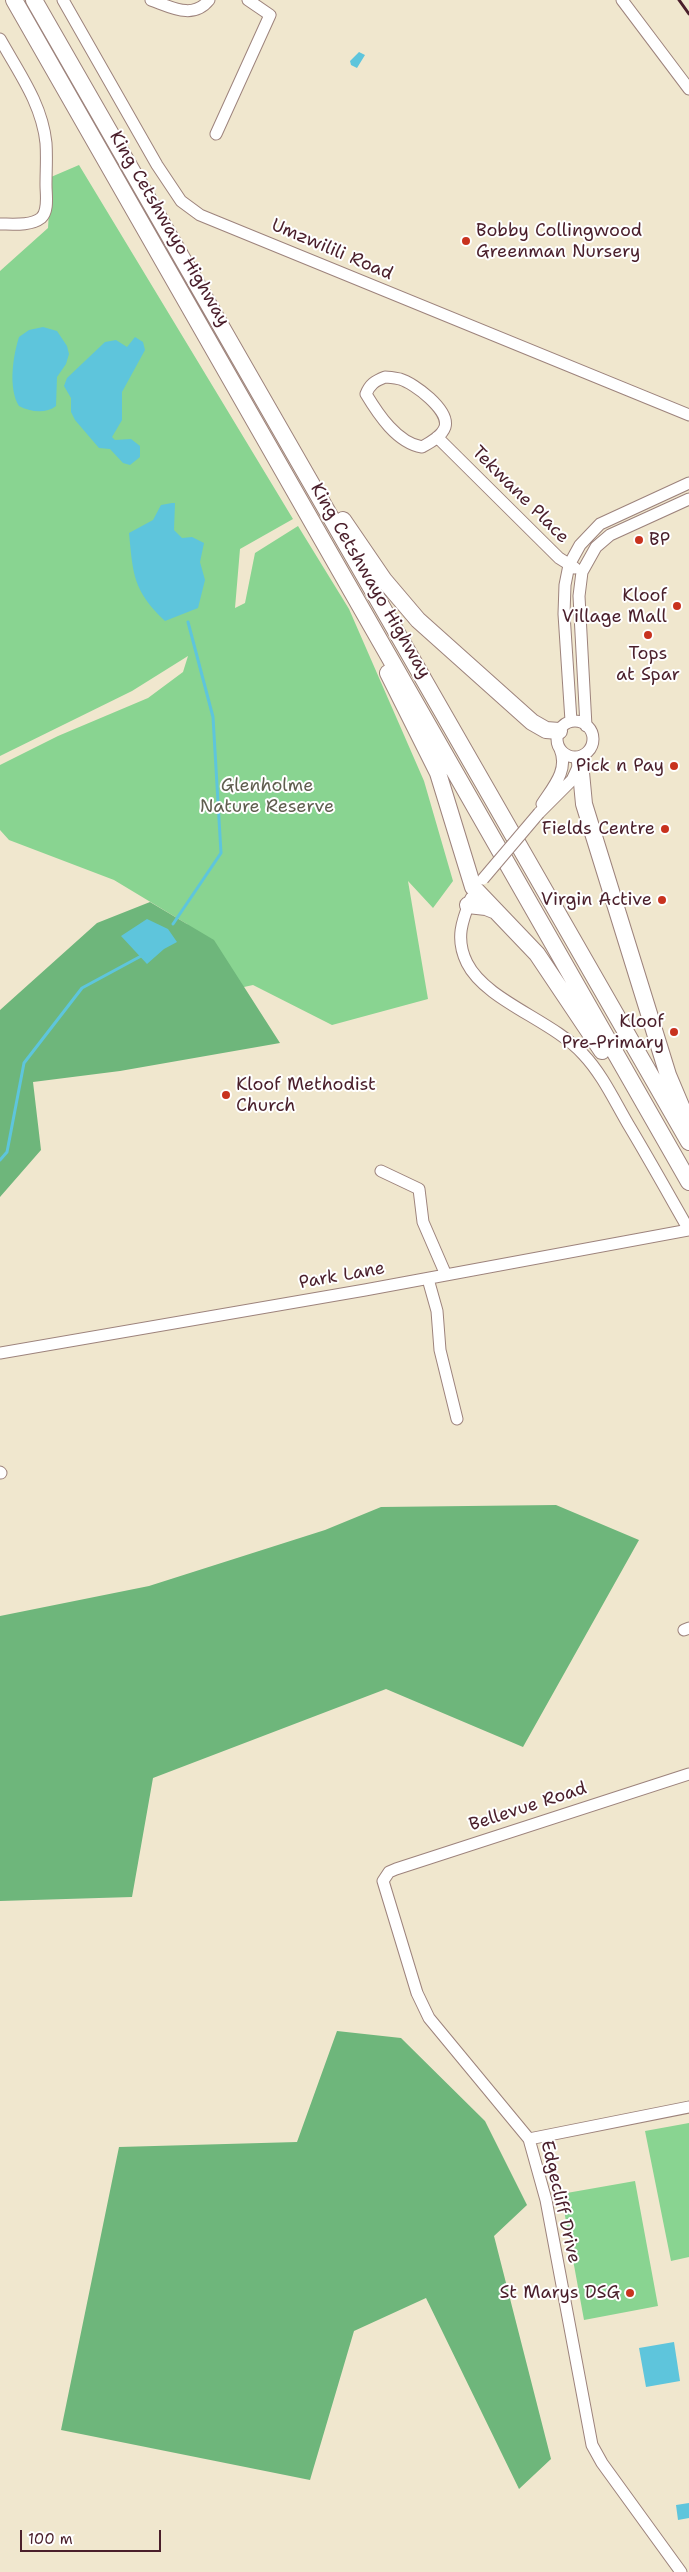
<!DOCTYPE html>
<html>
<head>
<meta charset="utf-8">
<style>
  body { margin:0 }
  #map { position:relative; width:689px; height:2572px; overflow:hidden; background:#f0e7ce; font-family:"Shantell Sans",sans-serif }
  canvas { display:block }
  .scale { position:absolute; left:20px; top:2530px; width:141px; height:22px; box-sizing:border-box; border:2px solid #4a1f2b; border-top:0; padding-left:6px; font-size:15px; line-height:18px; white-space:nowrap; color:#4a1f2b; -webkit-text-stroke:4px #fff; paint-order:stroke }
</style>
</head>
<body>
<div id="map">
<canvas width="689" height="2572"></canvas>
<div class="scale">100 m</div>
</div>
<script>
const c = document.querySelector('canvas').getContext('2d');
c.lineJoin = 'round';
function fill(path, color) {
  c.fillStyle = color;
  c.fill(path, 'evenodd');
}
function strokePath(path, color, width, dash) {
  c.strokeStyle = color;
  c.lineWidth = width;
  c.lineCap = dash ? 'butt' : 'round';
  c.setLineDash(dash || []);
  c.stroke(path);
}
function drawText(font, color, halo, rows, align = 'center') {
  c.font = font + ' "Shantell Sans",sans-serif';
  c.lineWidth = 4;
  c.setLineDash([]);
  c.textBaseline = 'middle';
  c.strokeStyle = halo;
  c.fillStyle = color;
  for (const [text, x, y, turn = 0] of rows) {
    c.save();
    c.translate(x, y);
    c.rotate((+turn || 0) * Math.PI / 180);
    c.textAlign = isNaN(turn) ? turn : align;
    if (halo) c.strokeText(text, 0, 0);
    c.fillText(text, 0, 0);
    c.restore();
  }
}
fill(new Path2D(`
  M79,165L293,519L240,549L235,608L245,603L255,553L298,526L349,609L424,781L453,881L433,908L408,881L428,999L332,1025L253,985L226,991L187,924L114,880L9,840L0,830V765L58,736L148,698L183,672L188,656L132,691L0,756V271L48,228L51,177Z
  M689,2123V2257L671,2261L645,2131Z
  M635,2181L658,2306L584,2320L561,2194Z`), '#89d491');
fill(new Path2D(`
  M150,902L214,940L280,1043L120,1071L33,1082L41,1150L0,1197V1010L97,923Z
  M556,1505L639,1540L523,1747L386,1689L153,1778L132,1897L0,1901V1616L149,1586L325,1530L381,1507Z
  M337,2031L401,2038L485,2121L527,2205L494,2236L551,2459L519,2489L426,2298L354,2331L310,2480L61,2430L119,2147L297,2142Z`), '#6eb67b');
fill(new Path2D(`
  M359,52L365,55L357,68L351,65L350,61Z
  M43,327L57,331L67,346L69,354L66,364L57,377L56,406C46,414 30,412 19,406C8,388 13,356 19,337L29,330Z
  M135,337L143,342L145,350L122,392V420L112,437L115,440L131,439L140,446V457L130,465L123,463L110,449L99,448L75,420L71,412V398L64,386L67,378L105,342L116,340L127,347Z
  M172,503H175L174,530L182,538L192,537L204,543L200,562L205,580L198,608L165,621C133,591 133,574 129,533L153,520L161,505Z
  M147,919L168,929L177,942L164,949L147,964L121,936Z
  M674,2342L680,2381L646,2387L639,2348Z
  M689,2503V2518L678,2520L676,2505Z`), '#5ec5dc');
strokePath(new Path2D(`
  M173,924L221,853L213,717L188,622
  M0,1160L7,1152L24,1063L82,988L143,955`), '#5ec5dc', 3);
const minor = new Path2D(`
  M63,0L157,165L181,201L200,215L689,415
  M151,0C171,7 193,20 209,0
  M622,0L689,89
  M0,39C19,73 42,104 46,143C47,157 46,171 46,185C46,195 49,211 41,218C31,226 12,224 0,224
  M216,134L270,15L248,0
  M385,377C390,377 395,378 400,379C414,383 450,410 445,427C442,436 431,442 422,447C397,443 378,414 366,394C370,384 375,381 385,377Z
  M437,437L559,558L575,568
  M571,721L564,614L565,585L569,565L580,545L600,524L689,483
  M557 739a18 18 0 1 1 36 0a18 18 0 1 1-36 0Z
  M586,726L579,596L582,572L596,547L610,535L689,499
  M542,804C553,787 569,770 560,749
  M539,813L572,780L579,765
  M471,898C462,921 455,939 467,963C486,1001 552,1020 583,1054C602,1074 614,1100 628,1124C649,1159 669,1195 689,1230
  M381,1171L419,1189L423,1222L446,1275
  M428,1279L437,1311L440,1350L457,1419
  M0,1353L365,1290L689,1230
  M0,1472L1,1473
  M684,1630L689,1628
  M529,2139L689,2107
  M681,2572L602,2463L592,2445L546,2200L529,2139L429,2018L417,1993L383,1881L389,1872L396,1869L689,1774`);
const highway = new Path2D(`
  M14,0L689,1182
  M34,0L689,1142
  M343,520L384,580L418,620L532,722L546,730L559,731
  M388,673L438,773L473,887L537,954L602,1051
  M580,762L584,804L668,1075L689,1125
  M468,905L486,907L496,911`);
strokePath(minor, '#9d837c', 13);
strokePath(highway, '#9d837c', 18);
strokePath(minor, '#fff', 11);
strokePath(highway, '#fff', 16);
strokePath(new Path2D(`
  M679,0L689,14`), '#4a1f2b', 3);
const minorBridge = new Path2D(`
  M483,879L539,813`);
strokePath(minorBridge, '#9d837c', 13, []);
strokePath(minorBridge, '#fff', 11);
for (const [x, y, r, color] of [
  [466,241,5,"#c8321e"],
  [639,540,5,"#c8321e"],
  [677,606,5,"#c8321e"],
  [648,635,5,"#c8321e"],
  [674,766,5,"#c8321e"],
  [665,829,5,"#c8321e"],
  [662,900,5,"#c8321e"],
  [674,1032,5,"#c8321e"],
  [226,1095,5,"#c8321e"],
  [630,2293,5,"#c8321e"]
]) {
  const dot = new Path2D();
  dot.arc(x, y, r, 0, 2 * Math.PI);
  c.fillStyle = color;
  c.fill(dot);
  strokePath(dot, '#fff', 2);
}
drawText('18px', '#4a1f2b', '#fff', [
  ["King Cetshwayo Highway",169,229,60],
  ["Umzwilili Road",332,250,23],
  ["Tekwane Place",520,495,45],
  ["King Cetshwayo Highway",370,581,60],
  ["Park Lane",342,1276,-10],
  ["Bellevue Road",528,1807,-18],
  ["Edgecliff Drive",560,2202,77]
]);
drawText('18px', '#4a1f2b', '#fff', [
  ["Bobby Collingwood",476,231,"left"],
  ["Greenman Nursery",476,252,"left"],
  ["BP",649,540,"left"],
  ["Kloof",667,596],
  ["Village Mall",667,617],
  ["Tops",648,654,"center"],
  ["at Spar",648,675,"center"],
  ["Pick n Pay",664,766],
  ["Fields Centre",655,829],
  ["Virgin Active",652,900],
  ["Kloof",664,1022],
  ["Pre-Primary",664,1043],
  ["Kloof Methodist",236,1085,"left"],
  ["Church",236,1106,"left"],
  ["St Marys DSG",620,2293]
], 'right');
drawText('18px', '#605e4f', '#fff', [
  ["Glenholme",267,786],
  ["Nature Reserve",267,807]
]);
</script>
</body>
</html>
